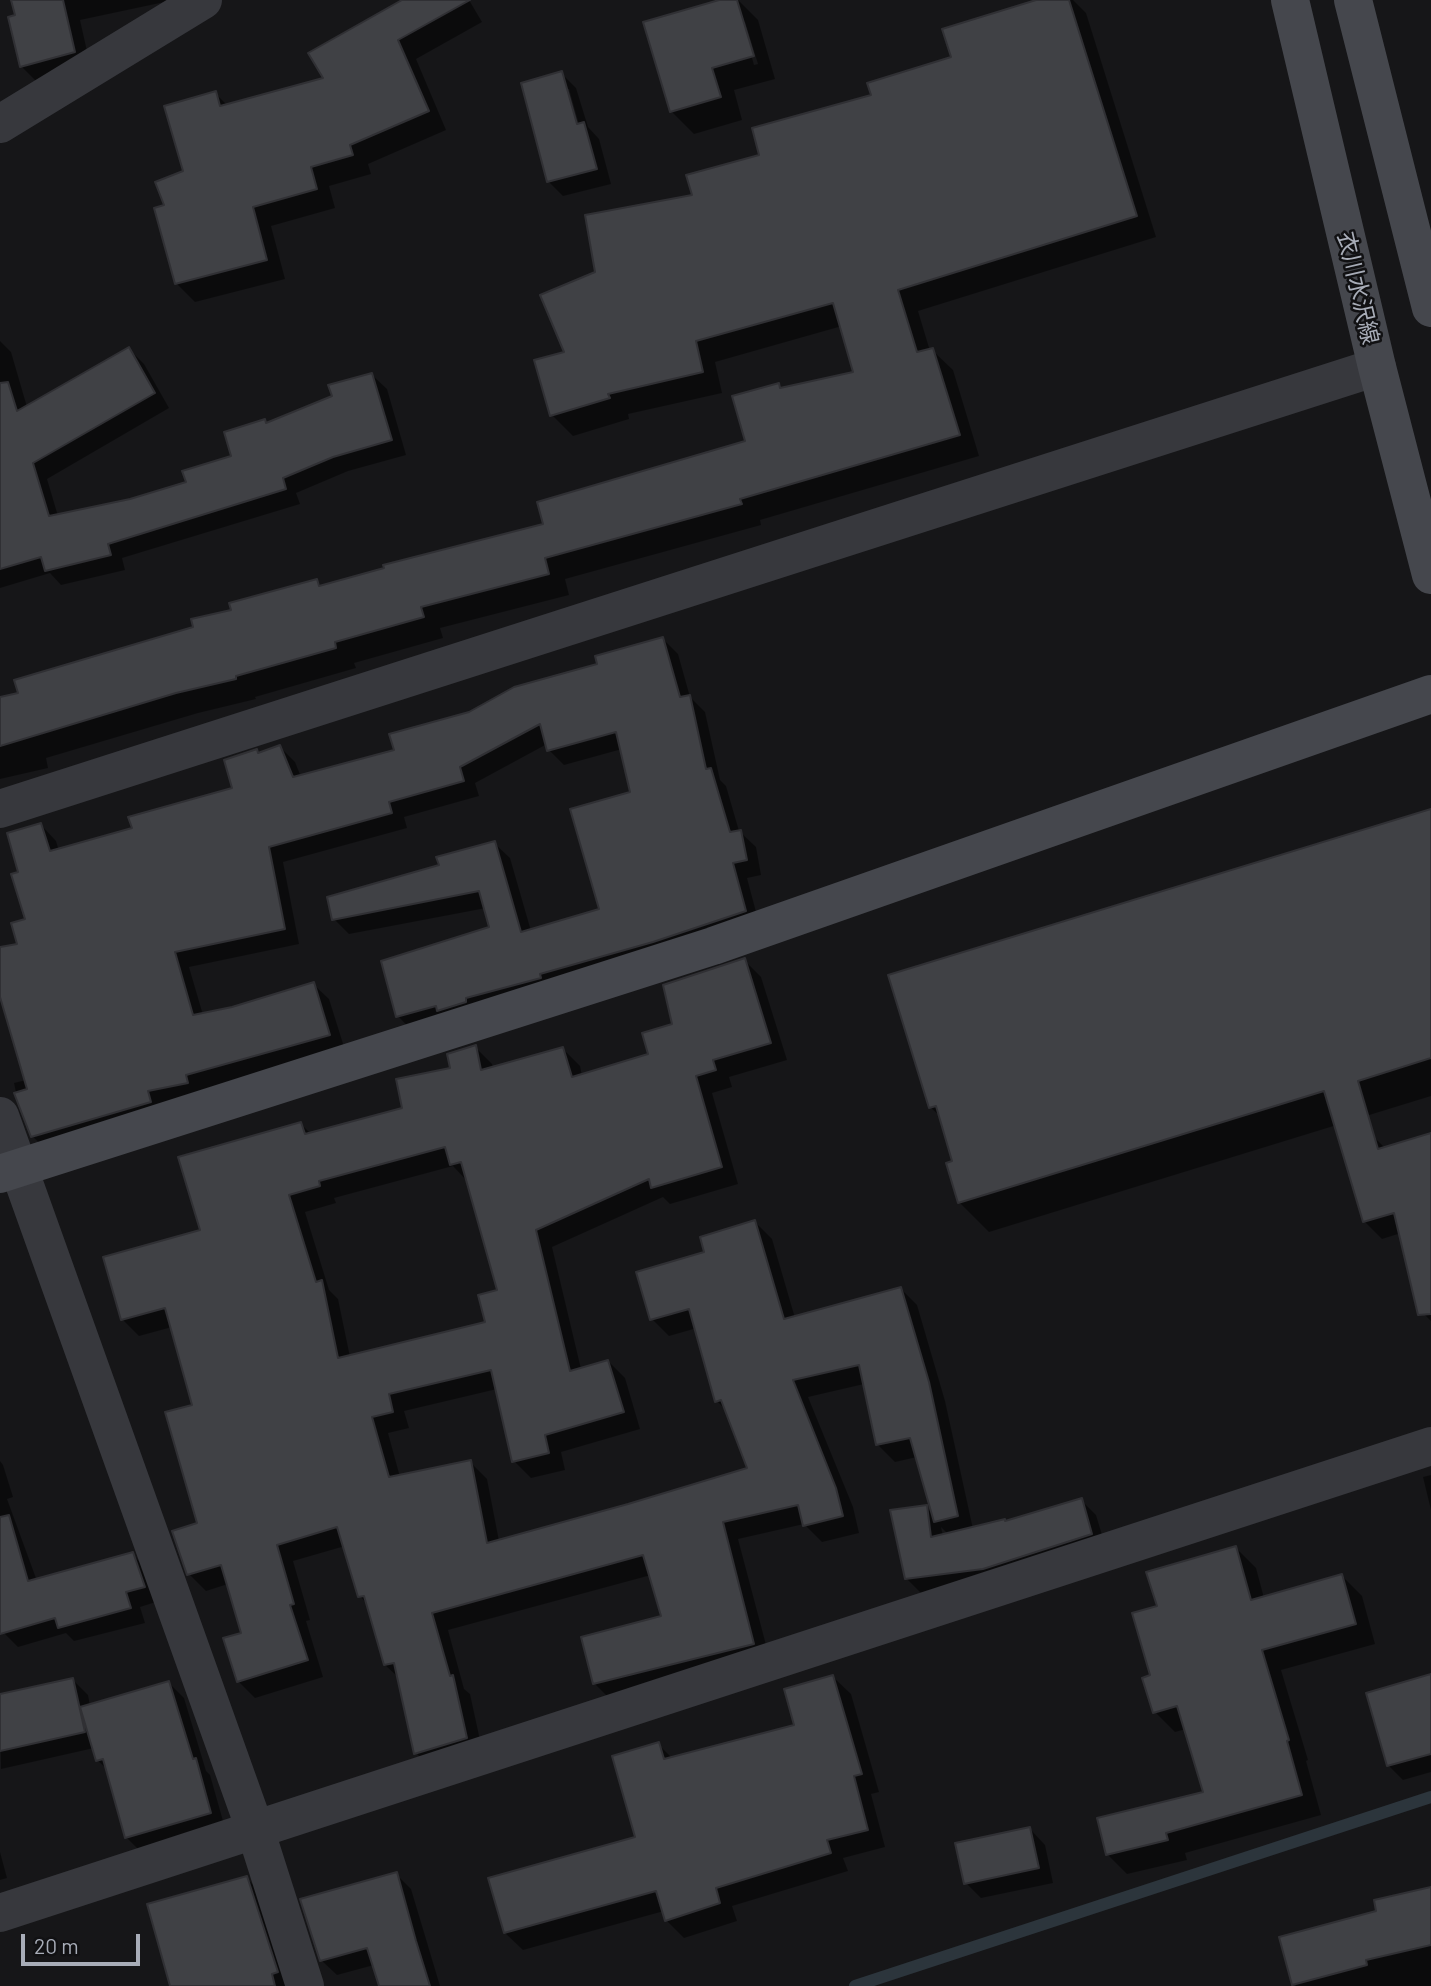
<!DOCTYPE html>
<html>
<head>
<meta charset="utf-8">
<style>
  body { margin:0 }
  #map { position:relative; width:1431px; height:1986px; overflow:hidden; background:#161618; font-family:Barlow,sans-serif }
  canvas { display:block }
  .scale { position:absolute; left:21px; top:1934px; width:119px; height:32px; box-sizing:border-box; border:4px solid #a8adb8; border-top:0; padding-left:9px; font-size:21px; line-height:24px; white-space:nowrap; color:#a8adb8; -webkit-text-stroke:5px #111113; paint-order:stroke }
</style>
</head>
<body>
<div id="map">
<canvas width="1431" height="1986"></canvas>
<div class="scale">20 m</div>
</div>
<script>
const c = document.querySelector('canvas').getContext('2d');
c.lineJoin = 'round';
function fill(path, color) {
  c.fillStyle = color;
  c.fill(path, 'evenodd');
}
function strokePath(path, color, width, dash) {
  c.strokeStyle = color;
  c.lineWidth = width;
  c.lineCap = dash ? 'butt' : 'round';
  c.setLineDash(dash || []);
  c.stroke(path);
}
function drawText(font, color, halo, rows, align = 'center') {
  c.font = font + ' Barlow,"Noto Sans JP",sans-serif';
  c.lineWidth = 5;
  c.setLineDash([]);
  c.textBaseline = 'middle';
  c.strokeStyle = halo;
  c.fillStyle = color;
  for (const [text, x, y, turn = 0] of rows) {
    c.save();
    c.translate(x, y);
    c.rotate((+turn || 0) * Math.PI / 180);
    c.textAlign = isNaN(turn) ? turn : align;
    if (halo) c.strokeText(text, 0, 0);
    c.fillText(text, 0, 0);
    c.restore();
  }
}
fill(new Path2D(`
  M13,0H174L80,20L91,69L38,83L21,66Z
  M400,0H469L482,22L416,59L446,130L368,164L371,174L329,186L335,208L271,226L285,279L195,302L176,283L166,206L185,172L215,93L228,106L325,79L401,3Z
  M725,0H738L758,20L775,79L734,90L742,120L694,134L671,111ZM742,22H745L758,64L754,65Z
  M1042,0H1073L1086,13L1156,237L918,311L930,351L932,350L953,370L979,456L760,520L761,525L565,579L569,595L440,628L443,638L354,663L356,668L255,697L256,699L198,713L46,758L48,768L0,779V699L20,694L316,581L322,587L545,526L747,442L779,385L783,389L855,373L842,326L715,362L722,393L628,414L629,419L573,436L552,415L566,353L597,273L694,197L761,156L873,96L953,58Z
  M561,73L576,88L588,127L599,139L611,184L563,196L548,181ZM565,89H569L581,132L577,133Z
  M0,341L11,352L27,407L129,349L144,364L169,408L47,479L58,516L130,500L188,483L233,458L264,421L268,425L334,397L372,375L387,389L406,455L348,471L296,493L300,504L122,558L125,570L61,585L50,573L0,588Z
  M663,639L678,654L690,697L705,712L720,780L726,786L739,831L756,847L761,875L747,878L760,927L413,1032L398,1016L491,928L486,908L349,934L334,919L441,866L494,843L510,858L531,931L601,911L632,793L622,749L564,765L549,750L547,744L475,783L479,796L404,817L407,828L283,862L299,944L189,967L203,1015L232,1009L313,984L329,999L345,1050L48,1151L32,1136L18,1102L14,1083L26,1080L0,991V949L19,945L27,920L21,873L41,825L56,841L59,851L134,829L234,789L257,751L260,755L280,747L295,762L301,777L396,751L469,714Z
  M1431,811V1096L989,1232L959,1202L954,1163L941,1117L930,1107Z
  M744,960L761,977L787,1060L729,1077L732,1087L712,1093L738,1184L670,1204L663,1197L552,1247L581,1369L608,1361L625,1378L640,1429L561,1452L565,1470L531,1478L514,1461L497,1389L404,1411L409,1428L388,1433L400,1477L470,1462L487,1479L499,1541L750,1469L728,1412L717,1401L697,1328L669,1336L652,1319L706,1253L755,1222L772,1239L795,1318L900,1288L917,1305L945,1401L973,1529L1006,1523L1081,1500L1096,1515L1106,1548L921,1593L907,1579L926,1507L934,1515L917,1457L895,1462L878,1445L864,1384L808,1397L853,1507L859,1533L822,1542L804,1524L738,1539L770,1660L612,1701L595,1684L663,1617L651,1575L448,1630L464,1689L470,1694L483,1754L433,1770L416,1753L399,1678L385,1665L368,1605L360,1596L345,1546L293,1561L310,1620L306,1621L323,1677L255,1698L238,1681L243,1634L228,1584L206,1591L189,1574L199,1524L194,1406L172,1327L139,1336L122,1319L301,1124L311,1134L404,1109L475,1047L492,1064L493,1068L563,1049L580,1066L582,1076L650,1055L674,1025ZM453,1166L467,1181L499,1291L487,1324L350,1357L338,1299L329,1290L305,1212L336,1203L334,1198ZM941,1527L949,1535L943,1536Z
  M1431,1135V1321L1418,1308L1401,1233L1382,1239L1364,1221L1373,1136L1386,1149Z
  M0,1461L3,1465L13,1497L7,1499L37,1581L132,1554L147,1569L159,1601L140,1607L145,1623L74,1641L66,1633L18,1647L3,1632L0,1622Z
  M1431,1475V1510L1423,1477Z
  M1236,1548L1256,1568L1264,1598L1342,1576L1362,1596L1375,1644L1281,1670L1308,1760L1306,1761L1321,1815L1185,1853L1187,1860L1127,1874L1107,1854L1205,1794L1186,1729L1175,1732L1155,1712L1152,1677L1159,1607Z
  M1431,1676V1772L1403,1780L1388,1765Z
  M833,1677L851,1694L879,1792L871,1794L885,1847L843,1858L848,1871L732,1906L737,1921L684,1938L666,1920L664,1911L523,1950L505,1933L637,1838L658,1744L673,1759L797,1726Z
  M73,1680L88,1695L90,1706L169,1683L184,1698L206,1771L210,1775L225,1828L141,1852L126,1837L108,1770L97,1760L94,1748L1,1769L0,1695Z
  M1030,1829L1045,1845L1053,1883L981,1898L966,1883Z
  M0,1852L7,1878L0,1880Z
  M396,1874L411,1889L440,1986H380L374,1965L337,1975L321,1960Z
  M246,1878L263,1894L292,1986H172Z
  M1431,1889V1986H1296L1294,1984L1378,1912Z`), '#0007');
strokePath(new Path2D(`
  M855,1986L1431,1797`), '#2c353c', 12);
const building = new Path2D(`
  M11,0H63L75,52L20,67L8,17L15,15Z
  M402,0H470L398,40L429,111L350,145L353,155L311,167L317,189L253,207L267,260L175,284L154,208L164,205L155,182L183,171L164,106L216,91L220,106L323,78L308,53Z
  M719,0H737L754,56L712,68L721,97L670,112L643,22Z
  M1036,0H1069L1137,216L898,290L917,352L933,348L960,435L740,499L742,504L545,558L549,574L421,607L424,617L335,642L336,648L236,676V679L176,693L0,746V697L18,693L14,680L193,627L191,619L231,610L229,603L317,579L319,586L384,568L383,565L543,524L537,502L745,441L732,396L779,383L780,388L853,372L833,303L696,341L703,372L608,394L610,398L550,416L534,360L564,352L540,295L595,272L585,215L692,195L686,175L759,155L752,128L871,95L867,83L951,57L942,29Z
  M562,71L577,124L584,122L597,169L547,182L521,83Z
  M129,347L155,393L33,463L49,516L130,499L186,482L182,471L231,456L224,432L265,419L266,423L332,396L328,385L372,373L392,440L333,457L283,478L286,489L108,544L111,555L45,571L41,557L0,569V383L8,382L17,411Z
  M663,637L680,697L690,695L706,769L711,768L730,832L741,830L747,860L733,863L746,911L653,942L540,974L541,978L466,998V1002L437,1011L436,1006L396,1017L381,961L489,927L479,891L332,920L327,897L439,865L436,857L495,841L521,932L599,909L570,809L630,792L616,732L547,751L540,724L460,767L464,781L389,802L392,813L269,847L285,929L175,952L193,1015L232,1007L314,982L330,1035L186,1075L188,1083L148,1091L151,1102L31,1137L14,1093L27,1089L0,997V947L17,944L11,923L25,919L11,874L18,872L7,833L41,823L50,851L132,828L128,817L232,788L224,760L257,749L258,753L280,745L293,777L394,750L389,734L469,712L514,687L597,664L595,656Z
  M1431,809V1058L1358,1081L1378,1149L1431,1133V1314L1418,1315L1394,1213L1363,1222L1324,1091L958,1203L946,1163L952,1161L936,1106L929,1108L888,975Z
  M745,958L771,1043L713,1060L716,1070L696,1076L722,1167L651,1188L649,1179L536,1230L570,1371L608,1360L624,1412L545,1435L549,1453L512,1462L491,1370L389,1394L393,1412L372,1417L389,1477L471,1460L487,1543L628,1504L747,1468L721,1400L715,1402L689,1309L650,1320L636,1272L704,1252L700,1237L755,1220L784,1319L901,1287L929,1382L958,1516L934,1522L910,1438L876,1445L859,1365L793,1380L836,1488L843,1516L803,1526L798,1505L723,1522L754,1644L593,1684L581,1637L661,1616L643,1555L432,1613L450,1676L453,1675L467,1738L414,1754L394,1663L384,1665L364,1596L358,1597L337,1527L277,1545L294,1604L290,1605L308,1660L237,1682L223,1638L241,1633L221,1565L187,1575L172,1531L197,1523L165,1412L192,1405L165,1308L121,1320L103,1257L200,1230L178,1157L301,1122L305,1134L402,1108L396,1079L450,1068L447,1054L476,1045L481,1070L563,1047L572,1077L648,1054L642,1033L672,1024L663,985ZM445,1147L450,1165L461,1162L497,1290L478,1295L485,1322L338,1358L322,1280L316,1282L289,1195L320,1186L319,1181Z
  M1082,1498L1092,1534L983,1569L905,1579L890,1510L927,1505L931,1537L1005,1519V1521Z
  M9,1515L28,1581L133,1552L145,1587L126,1592L131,1608L58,1628L55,1618L0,1634V1517Z
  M1236,1546L1251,1600L1342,1574L1356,1624L1262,1650L1289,1740L1287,1741L1302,1795L1166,1833L1168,1840L1106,1855L1097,1818L1203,1792L1177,1706L1153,1713L1142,1678L1150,1675L1132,1613L1157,1606L1146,1572Z
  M1431,1674V1754L1387,1766L1366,1693Z
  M833,1675L862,1774L854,1776L868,1830L827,1840L831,1853L716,1888L720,1903L665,1921L656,1891L504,1933L488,1878L635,1837L612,1756L659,1742L664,1759L794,1725L784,1689Z
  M73,1678L85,1732L0,1751V1694Z
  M169,1681L193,1759L196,1758L211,1813L125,1838L103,1759L96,1761L80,1707Z
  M1030,1827L1039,1868L964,1884L955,1843Z
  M397,1872L416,1941L430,1986H379L367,1948L320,1961L300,1899Z
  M247,1876L278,1972L272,1974L275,1986H170L147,1904Z
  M1431,1887V1945L1366,1960L1367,1965L1292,1985L1279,1937L1376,1911L1374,1900Z`);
fill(building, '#404145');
strokePath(building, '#303034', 2);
strokePath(new Path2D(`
  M0,124L203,0
  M0,809L1377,367
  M0,1116L255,1829L305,1986
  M0,1913L1431,1446`), '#37383d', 38);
strokePath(new Path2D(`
  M1290,0L1377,367L1431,575
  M1353,0L1431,308
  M0,1174L713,946L1431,694`), '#45474d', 38);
drawText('23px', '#a8adb8', '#111113', [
  ["衣川水沢線",1358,288,77]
]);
</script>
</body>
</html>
